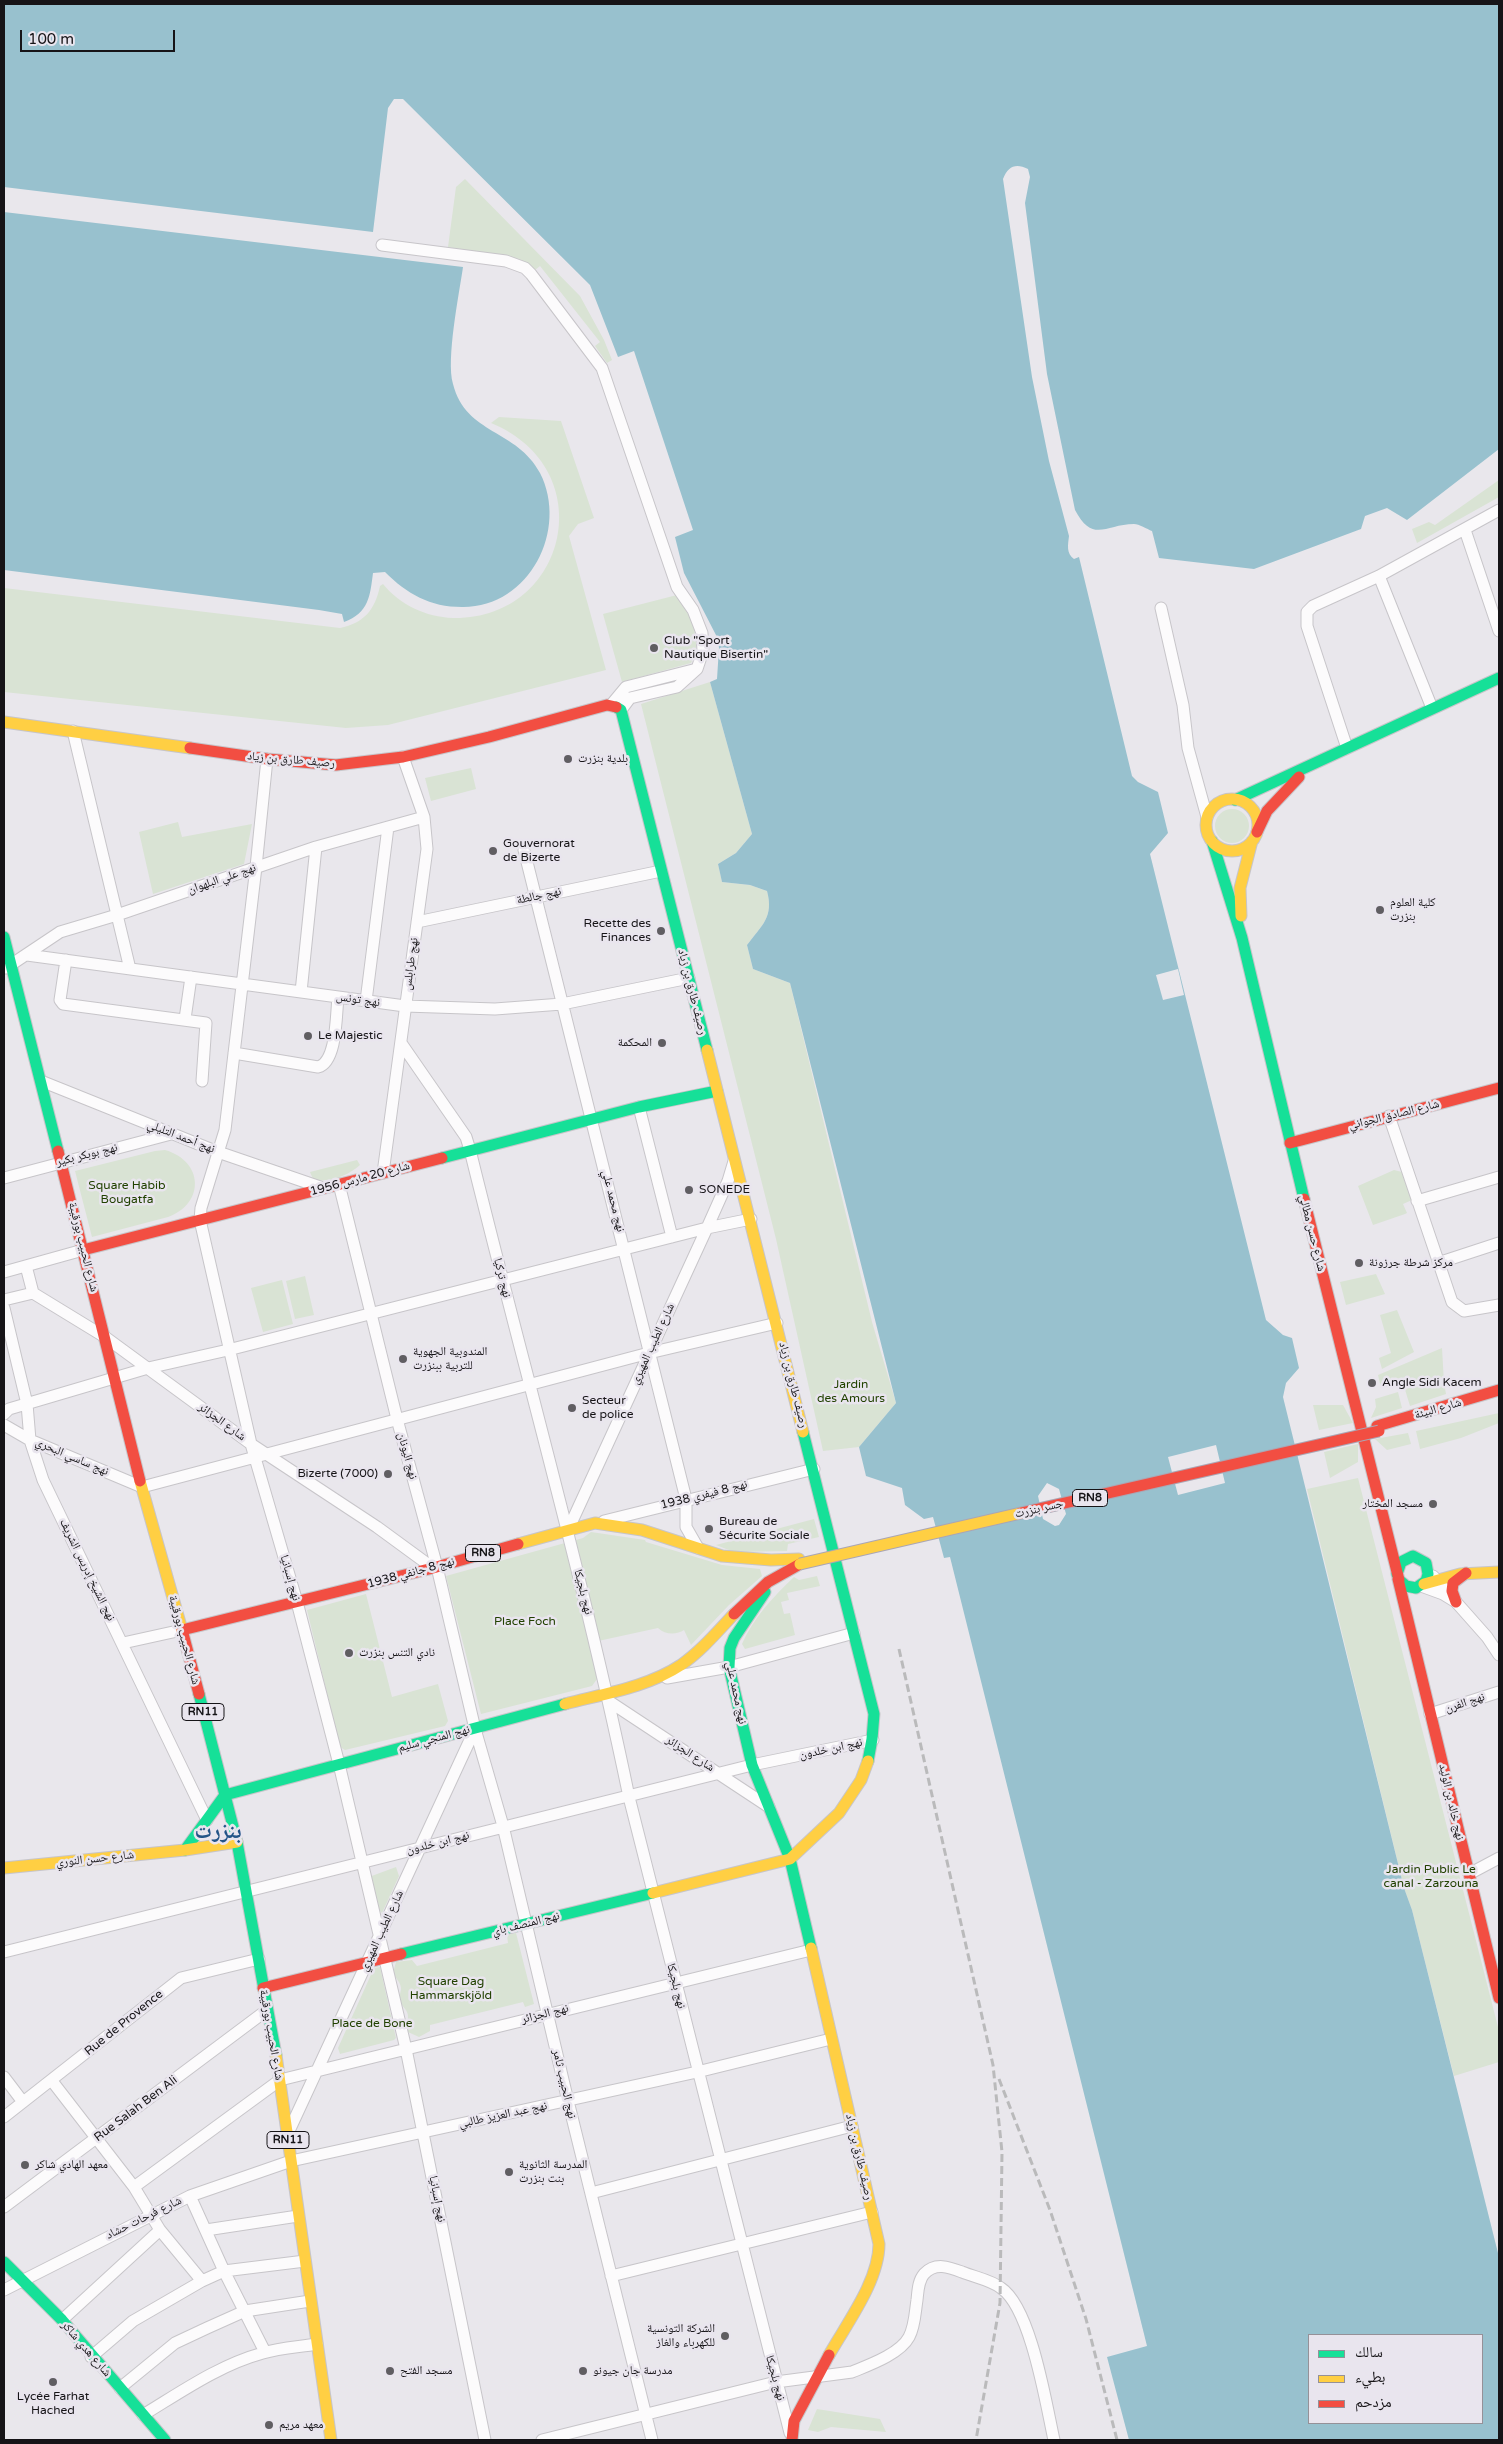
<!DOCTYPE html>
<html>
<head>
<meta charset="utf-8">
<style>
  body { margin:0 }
  #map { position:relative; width:1503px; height:2444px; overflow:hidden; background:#e9e7ec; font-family:"Varela Round","Noto Naskh Arabic",sans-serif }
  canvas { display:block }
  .frame { position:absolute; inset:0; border:5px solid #161417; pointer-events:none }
  .legend { position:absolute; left:1308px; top:2334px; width:175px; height:90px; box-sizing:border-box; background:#e9e5ee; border:1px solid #959198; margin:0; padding:6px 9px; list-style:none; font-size:15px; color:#161417 }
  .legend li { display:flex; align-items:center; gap:10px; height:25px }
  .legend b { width:25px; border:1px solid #959198 }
  .scale { position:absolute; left:20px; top:30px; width:155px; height:22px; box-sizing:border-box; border:2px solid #161417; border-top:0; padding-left:6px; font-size:15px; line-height:18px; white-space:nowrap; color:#161417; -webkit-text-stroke:4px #e9e5ee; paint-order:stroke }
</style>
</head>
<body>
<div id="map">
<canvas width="1503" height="2444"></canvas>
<div class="frame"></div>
<ul class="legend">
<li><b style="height:6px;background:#16e098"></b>سالك</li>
<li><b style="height:6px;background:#ffcf43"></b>بطيء</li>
<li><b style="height:6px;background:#f24e42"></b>مزدحم</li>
</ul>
<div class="scale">100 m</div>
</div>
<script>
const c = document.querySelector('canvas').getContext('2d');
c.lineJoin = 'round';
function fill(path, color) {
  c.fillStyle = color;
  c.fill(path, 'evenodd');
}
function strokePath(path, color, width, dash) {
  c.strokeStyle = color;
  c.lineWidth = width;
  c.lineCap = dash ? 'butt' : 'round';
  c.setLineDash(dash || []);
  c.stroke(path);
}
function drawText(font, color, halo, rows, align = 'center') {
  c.font = font + ' "Varela Round","Noto Naskh Arabic",sans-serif';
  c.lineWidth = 5;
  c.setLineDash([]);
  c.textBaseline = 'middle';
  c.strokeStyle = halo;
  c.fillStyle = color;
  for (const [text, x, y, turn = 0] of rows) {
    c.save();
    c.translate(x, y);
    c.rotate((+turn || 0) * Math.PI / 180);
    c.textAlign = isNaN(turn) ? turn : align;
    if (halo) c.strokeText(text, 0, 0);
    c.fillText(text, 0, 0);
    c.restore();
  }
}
fill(new Path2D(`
  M465,179L580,296L604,340L612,360L607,363L595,346L600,342L540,266L535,270L519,259L448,247L456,187Z
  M499,417L561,421L594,518L578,524L569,536L606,670L388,725L346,728L4,692V588L340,628C364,623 375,610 380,586L383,584C400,605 426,617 453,618C568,620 603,469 491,423Z
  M1499,480V497L1417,543L1412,529L1429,522L1435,525Z
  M677,595C690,614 704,641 691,663L622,682L603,614Z
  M710,682L752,834L736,853L718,864L722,882L750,885L767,891C774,917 762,925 747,945L753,969L790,983L872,1322L896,1403L859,1447L823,1451L776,1239L641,704Z
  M471,768L476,789L431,801L425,778Z
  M1215 826a17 17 0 1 1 34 0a17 17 0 1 1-34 0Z
  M178,822L182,837L252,824L244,864L153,894L139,832Z
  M165,1150C204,1161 205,1204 168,1217L92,1237L75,1171L155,1151Z
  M357,1160L360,1165C349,1175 328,1184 313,1179L310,1172Z
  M1394,1170L1402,1172L1412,1200L1403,1204L1407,1213L1405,1214L1373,1225L1358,1186Z
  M1376,1274L1385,1294L1346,1305L1340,1282Z
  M305,1276L314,1315L295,1319L286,1281Z
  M282,1280L293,1324L263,1332L251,1288Z
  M1397,1310L1414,1352L1382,1369L1379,1358L1391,1353L1380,1315Z
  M1442,1348L1444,1383L1446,1394L1410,1406L1403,1383L1381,1388L1378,1375Z
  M1398,1392L1402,1408L1371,1418L1376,1407L1375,1399Z
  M1313,1405H1343L1353,1423L1319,1430Z
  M1499,1413V1423L1461,1438L1420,1449L1416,1431Z
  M1408,1433L1411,1444L1387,1450L1375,1439Z
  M1358,1444V1462L1330,1478L1324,1452Z
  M1358,1478L1499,2031V2062L1454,2076L1412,1910L1404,1888L1307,1489Z
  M814,1519L819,1537L788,1544L787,1551L734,1552L716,1545Z
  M591,1532L645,1540L646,1542L722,1565L760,1569L762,1576L729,1605L691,1645L684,1630C677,1635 665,1635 658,1628L589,1643L597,1679L592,1686L481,1714L446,1576L583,1538Z
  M817,1576L820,1586L787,1593L789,1600L781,1602L784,1614L790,1613L795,1635L745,1649L742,1644C753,1618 773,1597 794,1577L799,1580Z
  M366,1594L392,1697L438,1684L448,1721L445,1726L345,1750L340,1747L307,1610Z
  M396,1867L399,1876L382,1913L372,1902L369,1877Z
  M516,1933L534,2004L525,2007L523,2002L430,2025V2031L419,2037L408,2032C405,2025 408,2023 408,2017C408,2010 403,2008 401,2003C398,1997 401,1993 401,1988C400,1981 396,1979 393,1973L396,1962L412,1960L417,1966L508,1943L507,1935Z
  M380,1967L396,2038L394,2040L340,2054L338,2048L374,1968Z
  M817,2409L880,2419L886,2432L831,2427L818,2432L808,2430Z`), '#d9e3d4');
fill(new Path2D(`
  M4,4H1499V449L1407,520L1387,508L1365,516L1361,529L1254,569L1159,558L1152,531C1147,529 1139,524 1134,524C1106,524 1093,544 1075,510L1047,374L1025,203L1030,177L1028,169C1016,163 1008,166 1003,179L1032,377L1049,461L1069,536C1068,545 1066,553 1074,559L1079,557L1132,776L1138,782L1158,792L1168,833L1150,854L1266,1320L1283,1335L1292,1338L1299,1368L1286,1383L1283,1397L1404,1888L1412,1910L1499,2257V2440H1129L1107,2357L1147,2346L950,1557L944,1558L933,1517L924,1519L905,1505L902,1488L866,1476L859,1447L896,1403L790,983L753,969L747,945C762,925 774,917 767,891L750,885L722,882L718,864L736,853L752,834L710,682L717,679L719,648L717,637L684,573L675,537L693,530L634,351L618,357L590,285L403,99H394L388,108L373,232L4,187ZM1216,1445L1225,1483L1178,1495L1168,1457ZM1047,1483L1059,1489L1066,1514L1059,1525L1055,1526L1043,1519L1038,1496ZM1309,2335H1482V2423H1309Z
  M4,212L463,267C459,295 446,359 453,384C466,435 517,429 540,473C569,530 529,608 462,607C430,607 407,594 385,572L373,573C370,596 369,613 344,622L342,614L319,610L4,570Z`), '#98c1ce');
fill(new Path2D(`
  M1178,969L1184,995L1163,1000L1156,975Z`), '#e9e7ec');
const street = new Path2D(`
  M382,245L506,261L525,268L531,274L602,368L677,587L693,610L702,633L703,651L697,669L677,687L630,698L621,710
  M1465,530L1499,631
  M1379,576L1432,708
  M1161,608L1183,705L1188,748L1207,817
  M611,705L626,687L697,669
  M73,731L130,969
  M1347,748L1307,626V612L1313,606L1379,576L1499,510
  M267,759L256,867L225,1130L201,1208L200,1220L251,1444L297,1602L339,1764L406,2049L485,2440
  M524,850L686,1499V1527L698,1548
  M417,922L661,871
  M27,955L405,1006L495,1009L562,1004L689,978
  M66,960L60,1000L63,1004L206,1023L202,1081
  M6,968L60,932L117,915L316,847L424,817
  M301,992L316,847
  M366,1001L388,827
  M185,1019L191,977
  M401,1043L466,1137L470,1150C523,1366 584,1579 629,1797L790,2433
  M234,1053L318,1067C337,1062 336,1015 338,997
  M41,1081L218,1152L323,1188
  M639,1107L672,1237
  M1389,1116L1452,1302L1464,1311L1499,1305
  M383,1173L427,849L424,817L403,757
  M4,1178L171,1134
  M339,1184L397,1419L437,1567L475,1729L503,1826L568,2101L652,2440
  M1417,1201L1499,1177
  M1438,1263L1499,1243
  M26,1266L33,1293L105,1337L251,1444L377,1527L433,1568
  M4,1272L83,1250
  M4,1300L33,1293
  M4,1308L27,1404L30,1440L43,1480L207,1820
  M4,1414L9,1409L148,1368L228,1350L707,1228L751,1219
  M4,1425L30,1440L142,1487L649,1353L777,1323
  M604,1521L814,1469
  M568,1530L707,1228L728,1181L734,1161
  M1421,1586L1443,1594L1456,1602L1433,1576
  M1456,1602L1487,1637L1499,1655
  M123,1643L182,1630
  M667,1678L729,1667L854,1633
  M610,1702L769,1807
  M1430,1714L1499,1692
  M1469,1874L1499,1858
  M4,1952L752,1765L873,1740
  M4,2077L23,2102
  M52,2081L134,2187L160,2230L202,2281
  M4,2117L181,1978L259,1959
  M289,2131L475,1729
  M134,2187L280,2080L811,1950
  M591,2193L852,2126
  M190,2196L224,2271L265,2352
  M4,2207L267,2010
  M206,2230L298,2216
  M611,2276L872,2212
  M4,2290L190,2196L291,2161L697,2072L831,2039
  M62,2320L160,2230
  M91,2357L133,2321L202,2281L224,2271L305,2261
  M120,2388L175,2343L207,2328L245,2311L310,2301
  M143,2415C181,2392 219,2365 263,2353C280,2348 299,2347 317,2344
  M542,2440L776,2382L852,2372C869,2365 900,2354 909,2337C915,2326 915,2312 917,2300C918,2291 918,2281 924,2274C935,2262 949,2267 962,2272C974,2277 991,2280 1001,2288C1031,2308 1046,2404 1054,2440`);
const fast = new Path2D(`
  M616,707L621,710L707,1050
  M1235,800L1499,678
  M1212,841L1242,938L1304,1199
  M4,937L58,1151
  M442,1158L639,1107L717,1091
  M803,1432L874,1714L872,1739L868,1761
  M1397,1574L1401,1562L1413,1556L1426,1563L1428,1574L1426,1581L1416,1588L1406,1586L1399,1580
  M765,1592L734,1638L730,1648L729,1667L752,1765L790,1859L811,1948
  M199,1694L237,1842L276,2055
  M225,1795L565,1704
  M185,1850L225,1795
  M401,1954L653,1893
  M4,2262L62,2320L165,2440`);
const slow = new Path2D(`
  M4,722L190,748
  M1206 825a26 26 0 1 1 52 0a26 26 0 1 1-52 0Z
  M1241,916L1240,888L1252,841
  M707,1050L803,1432
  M140,1481L182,1630
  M518,1544L595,1523L642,1530L722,1556L771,1560L799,1559
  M1424,1584L1460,1574L1499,1572
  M565,1704C603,1694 648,1687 681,1665C701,1651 717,1632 734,1614
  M4,1868L185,1850L237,1842
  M653,1893L790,1859L839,1813L861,1780L868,1761
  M811,1948L879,2244C879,2281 847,2323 829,2355
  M276,2055L331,2440`);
const jam = new Path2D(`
  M190,748L267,759L336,765L403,757L489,737L607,705L616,707
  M1257,832L1267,811L1299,777
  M1290,1143L1499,1088
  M58,1151L140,1481
  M1304,1199L1399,1580
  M83,1250L442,1158
  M1377,1426L1499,1390
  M1398,1579L1499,1998
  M1456,1602L1452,1591L1453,1583L1466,1573
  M734,1614L768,1582L800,1564
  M199,1694L182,1630L433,1568L518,1544
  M263,1988L401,1954
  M792,2440L794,2421L829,2355`);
strokePath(street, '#c7c5c9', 13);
strokePath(fast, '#c7c5c9', 13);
strokePath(slow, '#c7c5c9', 13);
strokePath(jam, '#c7c5c9', 13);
strokePath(street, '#fcfbfc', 11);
strokePath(fast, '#16e098', 11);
strokePath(slow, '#ffcf43', 11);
strokePath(jam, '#f24e42', 11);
strokePath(new Path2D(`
  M899,1649L993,2065L1002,2152L1000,2303L976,2440
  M999,2079L1050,2210L1086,2319L1117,2440`), '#bababb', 3, [8, 4]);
const slowBridge = new Path2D(`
  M800,1564L1021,1513`);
const jamBridge = new Path2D(`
  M1021,1513L1379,1431`);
strokePath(slowBridge, '#aba6b4', 13, []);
strokePath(jamBridge, '#aba6b4', 13, []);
strokePath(slowBridge, '#ffcf43', 11);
strokePath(jamBridge, '#f24e42', 11);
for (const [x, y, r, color] of [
  [654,648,5,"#605e62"],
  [568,759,5,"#605e62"],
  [493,851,5,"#605e62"],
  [1380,910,5,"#605e62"],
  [661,931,5,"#605e62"],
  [308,1036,5,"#605e62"],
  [662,1043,5,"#605e62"],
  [689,1190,5,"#605e62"],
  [1359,1263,5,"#605e62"],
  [403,1359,5,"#605e62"],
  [1372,1383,5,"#605e62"],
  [572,1408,5,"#605e62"],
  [388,1474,5,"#605e62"],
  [1433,1504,5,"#605e62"],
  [709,1529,5,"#605e62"],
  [349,1653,5,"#605e62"],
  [25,2165,5,"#605e62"],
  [509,2172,5,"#605e62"],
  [725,2336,5,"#605e62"],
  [390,2371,5,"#605e62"],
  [583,2371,5,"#605e62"],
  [53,2382,5,"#605e62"],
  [269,2425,5,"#605e62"]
]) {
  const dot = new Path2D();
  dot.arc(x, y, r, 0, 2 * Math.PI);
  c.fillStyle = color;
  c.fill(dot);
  strokePath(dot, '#e9e5ee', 2);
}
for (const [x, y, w] of [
  [1090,1498,35],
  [483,1553,35],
  [203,1712,42],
  [288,2140,42]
]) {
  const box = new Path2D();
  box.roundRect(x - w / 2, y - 8.5, w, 17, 4);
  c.fillStyle = '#e9e5ee';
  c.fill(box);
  strokePath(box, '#161417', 1);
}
drawText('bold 11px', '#161417', null, [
  ["RN8",1090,1498],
  ["RN8",483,1553],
  ["RN11",203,1712],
  ["RN11",288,2140]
]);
drawText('12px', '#161417', '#e9e5ee', [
  ["Club \"Sport",664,641],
  ["Nautique Bisertin\"",664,655],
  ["بلدية بنزرت",578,759],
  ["Gouvernorat",503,844],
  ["de Bizerte",503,858],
  ["كلية العلوم",1390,903],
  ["بنزرت",1390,917],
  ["Recette des",651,924,"right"],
  ["Finances",651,938,"right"],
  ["Le Majestic",318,1036],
  ["المحكمة",652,1043,"right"],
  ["SONEDE",699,1190],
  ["مركز شرطة جرزونة",1369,1263],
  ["المندوبية الجهوية",413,1352],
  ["للتربية ببنزرت",413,1366],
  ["Angle Sidi Kacem",1382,1383],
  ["Secteur",582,1401],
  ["de police",582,1415],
  ["Bizerte (7000)",378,1474,"right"],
  ["مسجد المختار",1423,1504,"right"],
  ["Bureau de",719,1522],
  ["Sécurite Sociale",719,1536],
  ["نادي التنس بنزرت",359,1653],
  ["معهد الهادي شاكر",35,2165],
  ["المدرسة الثانوية",519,2165],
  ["بنت بنزرت",519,2179],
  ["الشركة التونسية",715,2329,"right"],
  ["للكهرباء والغاز",715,2343,"right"],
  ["مسجد الفتح",400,2371],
  ["مدرسة جان جيونو",593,2371],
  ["Lycée Farhat",53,2397,"center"],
  ["Hached",53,2411,"center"],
  ["معهد مريم",279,2425]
], 'left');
drawText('12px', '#161417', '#e9e5ee', [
  ["رصيف طارق بن زياد",291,760,5],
  ["نهج علي البلهوان",222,879,-19],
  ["نهج جالطة",539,896,-12],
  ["نهج طرابلس",411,964,-82],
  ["رصيف طارق بن زياد",692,992,76],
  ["نهج تونس",358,1000,8],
  ["شارع الصادق الجواني",1394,1115,-14],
  ["نهج أحمد التليلي",181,1137,21],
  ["نهج بوبكر بكير",87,1155,-14],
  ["شارع 20 مارس 1956",360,1179,-15],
  ["نهج محمد علي",613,1201,76],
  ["شارع حسن مطالي",1312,1233,76],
  ["شارع الحبيب بورقيبة",83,1247,76],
  ["نهج تركيا",502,1278,76],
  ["شارع الطيب المهيري",653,1344,-65],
  ["رصيف طارق بن زياد",793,1385,76],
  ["شارع البيئة",1438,1409,-16],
  ["شارع الجزائر",222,1422,36],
  ["نهج اليونان",407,1456,75],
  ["نهج ساسي البحري",72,1457,23],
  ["نهج 8 فيفري 1938",704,1495,-14],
  ["جسر بنزرت",1039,1509,-13],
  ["نهج الشيخ إدريس الشريف",87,1570,64],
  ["نهج 8 جانفي 1938",411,1573,-15],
  ["نهج إسبانيا",290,1578,74],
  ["نهج بلجيكا",583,1592,76],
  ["شارع الحبيب بورقيبة",184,1640,75],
  ["نهج محمد علي",736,1693,78],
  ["نهج الفرن",1465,1703,-18],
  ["نهج المنجي سليم",434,1739,-15],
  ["نهج ابن خلدون",831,1749,-12],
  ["شارع الجزائر",690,1754,33],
  ["نهج خالد بن الوليد",1451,1802,77],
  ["نهج ابن خلدون",438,1843,-14],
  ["شارع حسن النوري",95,1859,-6],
  ["نهج المنصف باي",526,1924,-14],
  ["شارع الطيب المهيري",382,1931,-65],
  ["نهج بلجيكا",676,1986,76],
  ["نهج الجزائر",545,2014,-14],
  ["Rue de Provence",124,2023,-39],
  ["شارع الحبيب بورقيبة",271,2035,80],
  ["نهج الحبيب ثامر",564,2084,77],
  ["Rue Salah Ben Ali",136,2109,-37],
  ["نهج عبد العزيز طالبي",503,2115,-12],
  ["رصيف طارق بن زياد",859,2157,77],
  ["نهج إسبانيا",437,2199,79],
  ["شارع فرحات حشاد",144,2218,-26],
  ["شارع هدي شاكر",86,2349,49],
  ["نهج بلجيكا",775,2378,75]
]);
drawText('12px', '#214100', '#e9e5ee', [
  ["Square Habib",127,1186],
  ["Bougatfa",127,1200],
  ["Jardin",851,1385],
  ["des Amours",851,1399],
  ["Place Foch",525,1622],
  ["Jardin Public Le",1431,1870],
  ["canal - Zarzouna",1431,1884],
  ["Square Dag",451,1982],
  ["Hammarskjöld",451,1996],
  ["Place de Bone",372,2024]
]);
drawText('bold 22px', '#225487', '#e9e5ee', [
  ["بنزرت",218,1832]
]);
</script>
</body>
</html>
